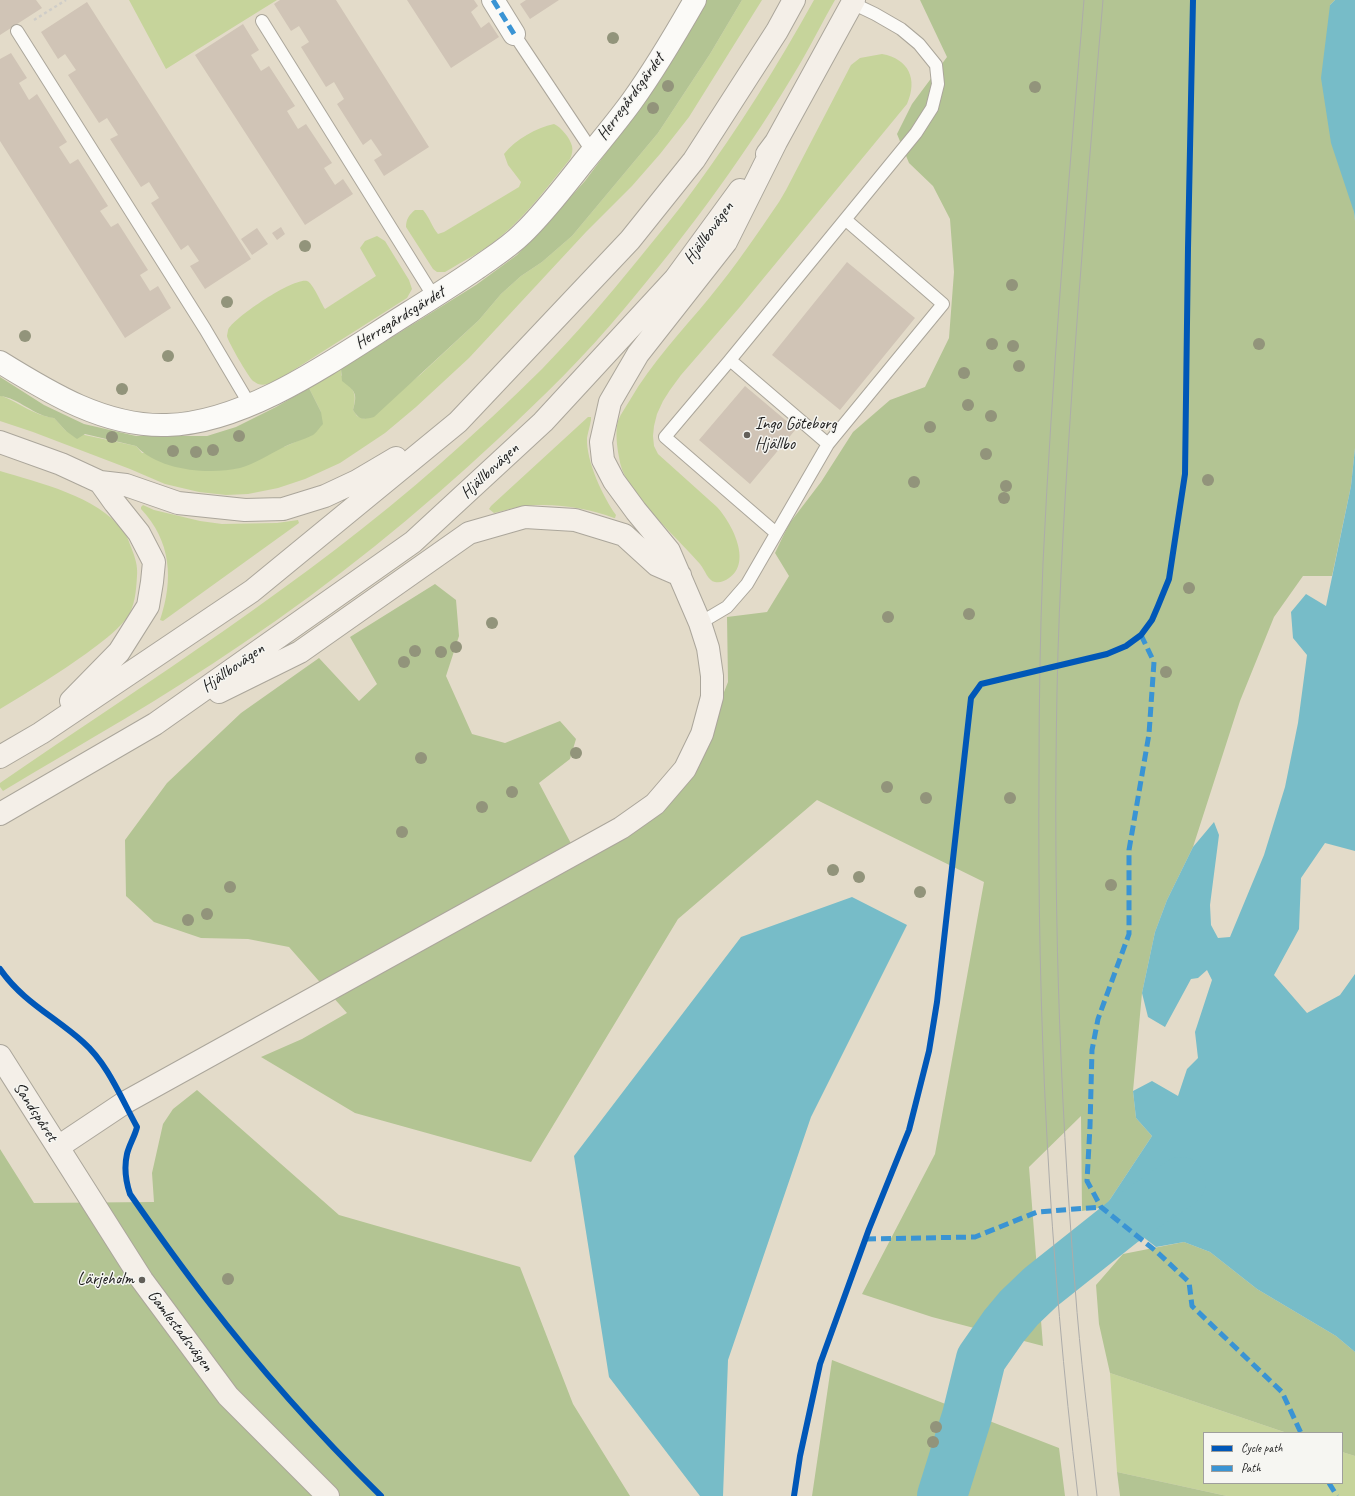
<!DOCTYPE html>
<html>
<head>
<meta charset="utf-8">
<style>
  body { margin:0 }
  #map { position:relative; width:1355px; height:1496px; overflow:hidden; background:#e3dbc9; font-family:Caveat,sans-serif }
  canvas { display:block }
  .legend { position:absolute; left:1203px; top:1432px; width:140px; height:52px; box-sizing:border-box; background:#f6f6f2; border:1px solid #9f9f9c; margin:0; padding:5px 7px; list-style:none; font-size:12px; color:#1c1c1c }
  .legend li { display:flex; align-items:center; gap:8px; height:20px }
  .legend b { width:20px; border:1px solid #9f9f9c }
</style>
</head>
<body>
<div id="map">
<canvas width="1355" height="1496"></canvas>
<ul class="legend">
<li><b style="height:5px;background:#0057b8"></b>Cycle path</li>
<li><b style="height:5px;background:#3a94d4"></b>Path</li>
</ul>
</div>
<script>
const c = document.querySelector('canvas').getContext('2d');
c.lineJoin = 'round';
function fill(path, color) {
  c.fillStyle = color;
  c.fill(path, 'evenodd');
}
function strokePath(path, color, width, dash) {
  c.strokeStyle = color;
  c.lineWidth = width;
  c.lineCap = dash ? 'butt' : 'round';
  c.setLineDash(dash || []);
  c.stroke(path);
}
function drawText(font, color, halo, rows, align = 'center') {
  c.font = font + ' Caveat,sans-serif';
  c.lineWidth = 3;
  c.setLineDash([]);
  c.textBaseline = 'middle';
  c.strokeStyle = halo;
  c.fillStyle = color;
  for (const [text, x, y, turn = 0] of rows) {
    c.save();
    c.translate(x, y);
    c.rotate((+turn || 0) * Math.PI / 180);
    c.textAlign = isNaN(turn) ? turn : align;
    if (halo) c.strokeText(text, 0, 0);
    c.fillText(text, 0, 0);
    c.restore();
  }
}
fill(new Path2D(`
  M129,0H277L166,69Z
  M742,0H762L689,117L660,154L632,186L586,232L469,358L416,407L385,433L340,463L305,479L278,488L248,494L226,495L199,492L165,484L130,469L33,432L0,421V396H2C19,403 36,416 54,418L66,431L136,446L142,453L284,447L313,434L321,412L309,388L341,369V375C352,389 358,391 353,410L357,416L364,419L420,375L479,320L501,294L521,276L542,262L572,236L658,133L710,54Z
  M814,0H835C823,21 813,41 801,62C750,149 689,232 624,309C586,355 542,398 498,439C418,514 333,583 242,644C165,697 83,743 3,791L0,787V783C150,680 305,583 441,463C476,432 510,401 542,369C575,335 607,298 637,261C656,237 676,214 694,189C738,129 778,65 814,0Z
  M882,54C909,59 918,79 907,104L739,308L681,375L670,390L663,401L657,414L654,426L653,436L654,446L658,454L717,507C731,522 753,562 729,578C725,581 720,583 715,582C708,581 705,570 700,564C677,538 645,509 627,480C623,473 620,465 619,457C617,447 615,431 618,421C621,413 626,407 630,400C652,362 682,331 710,297C735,267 757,234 779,202L786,190L851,65L860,58Z
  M554,124C561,127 570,138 572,146C573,150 572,155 570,159C548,186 527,215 500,237C484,251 463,261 445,272H437L433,269L406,227C406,219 409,215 415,210H423C430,218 432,227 438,234L444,232L519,187L521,182L508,165L504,154C516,139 536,128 554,124Z
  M377,236L385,241L409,280L412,289L407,298L281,378C274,381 266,387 258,384C256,383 255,382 253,381C248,376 228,342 227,336C227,335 228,331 228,330C233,318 294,277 307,281C313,283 321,303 325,309L376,276L360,248L365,241Z
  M588,417H591V420C590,426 588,432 587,438C586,461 603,497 616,515L615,518H614C584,507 550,502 518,507C510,509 502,511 494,513L489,509L491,506Z
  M0,471C39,483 98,496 123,531C127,535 129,542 131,547C135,557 138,566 137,576C136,592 135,607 126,619C115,633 100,643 87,653C59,673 30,691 0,709Z
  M143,505L154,510L200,521L222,524L277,523L298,520L299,523L163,621L160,620C174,579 171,541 141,509V507Z
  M1110,1373L1287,1433H1204V1483H1342V1452L1355,1456V1496H1227L1117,1472Z`), '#c6d49b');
fill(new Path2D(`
  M706,0H742L710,54L658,133L572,236L542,262L521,276L501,294L479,320L374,417C363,420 359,420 353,410C358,393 355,391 342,381L341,369L476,285L517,255L539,232L585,181L641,106Z
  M920,0H1335L1330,5L1355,221V448L1351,486L1332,576H1303L1274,617L1240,701L1193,847L1167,900L1155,932L1142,993L1133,1091L1136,1118L1152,1136L1105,1207L1082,1211L1081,1116L1029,1167L1043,1346L932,1317L862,1294L935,1154L984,882L817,800L678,919L531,1162L355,1113L261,1057L302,1039L347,1013L289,947L248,939L201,938L154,922L126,896L125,840L167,783L241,713L319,658L359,701L377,684L350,637L435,584L456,600L459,636L446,676L472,734L505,743L560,721L576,739L570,759L539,783L575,851L649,808L711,725L728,682L727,617L767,612L789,576L775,553L789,524L821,482L853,432L890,400L925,387L949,338L954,272L950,219L933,186L909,163L897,134L912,104L947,57Z
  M0,377L44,405L84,424L136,436H207L236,427L276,407L309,388L321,412L323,424C320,427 317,432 313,435C303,440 291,443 282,448C270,454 252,465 240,468C209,475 160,471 136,446L85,434L77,439L66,431L54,418C34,416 19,398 0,396Z
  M197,1090L339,1215L520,1267L573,1404L630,1496H0V1149L34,1203L154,1202L152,1173L163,1124L173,1109Z
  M1184,1242L1210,1252L1257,1289L1336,1336L1355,1352V1456L1342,1452V1433H1287L1110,1373L1099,1324L1096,1285L1123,1254Z
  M832,1360L1059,1448L1065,1496H812Z
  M1117,1472L1227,1496H1120Z`), '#b3c493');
fill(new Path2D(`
  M1335,0H1355V221L1354,212L1331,143L1321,78L1330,5Z
  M1355,448V851L1325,843L1301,878L1299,929L1274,975L1307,1013L1340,995L1355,974V1352L1336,1336L1257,1289L1210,1252L1184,1242L1156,1247L1105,1207L1152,1136L1136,1118L1133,1091L1152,1081L1178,1096L1187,1069L1198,1058L1195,1032L1212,980L1207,970L1198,978L1191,979L1165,1027L1148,1017L1142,993L1155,932L1167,900L1193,847L1214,822L1219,835L1210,905L1211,925L1218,938L1230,937L1264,855L1285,787L1298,723L1307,655L1293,638L1291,612L1306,594L1326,606L1351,486Z
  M852,897L907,925L811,1117L728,1360L723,1496H700L609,1377L574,1156L741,937Z`), '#77bcc8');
strokePath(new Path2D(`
  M942,1496L967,1416L981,1359L1004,1326L1019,1308L1041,1287L1124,1221L1181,1182`), '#77bcc8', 50);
fill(new Path2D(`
  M0,0H36L42,8L0,35Z
  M280,0H336L429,147L384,176L374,160L382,155L371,139L363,145L337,104L344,99L334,82L326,87L301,47L309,42L299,26L291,31L274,4Z
  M407,0H474L478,6L471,12L481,28L489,22L499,37L451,68Z
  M526,0H559L530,19L520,4Z
  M87,2L251,259L205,289L190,266L199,261L188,245L181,250L151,203L159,198L149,182L141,187L110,139L118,135L107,118L99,123L68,75L76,70L65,54L58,59L41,32Z
  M243,24L259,50L251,55L261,71L269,66L295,106L287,111L298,129L306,124L332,163L324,168L335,185L343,179L353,194L305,225L195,55Z
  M11,53L27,78L19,83L29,100L37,94L67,142L59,147L70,164L78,159L108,206L100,211L111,227L118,223L148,270L140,275L150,291L158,286L171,308L125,338L0,141V59Z
  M281,227L285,234L277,240L272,233Z
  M257,228L268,244L252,255L241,239Z
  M847,262L915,318L840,410L772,355Z
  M745,386L796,429L750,484L699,440Z`), '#d0c4b6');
const lane = new Path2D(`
  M262,21L434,297
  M17,31L205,329L250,405
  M514,34L592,151
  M730,360L665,437L776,533
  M828,444L943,304L846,220
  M700,623L727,607L747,584L828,444L730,360L916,133L932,108L938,84L936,65L919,44L901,29L875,14L852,3`);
const street = new Path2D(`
  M493,0L514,34
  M0,362C50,393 105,427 167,425C248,423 338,357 405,315C429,300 453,285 476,269C491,258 508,248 522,234C544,213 563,188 582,164C599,143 616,123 632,101C655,69 675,35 695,0`);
const secondary = new Path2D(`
  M767,154L776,142L854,0
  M0,442L61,464L100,482L126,485L178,503L245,510L283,509L325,496L357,481L396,458
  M219,692L300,652L469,533L525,517L575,520L624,535L657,565L680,575
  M71,701L119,652L131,633L148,606L152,582L154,562L139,533L115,503L100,482
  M0,757L41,733L252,591L458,422L630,240L694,160L777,31L794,0
  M0,814L155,724L413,542L543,422L675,279L740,190
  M0,1056L142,1280L228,1396L328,1496
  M58,1147L124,1103L621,828L655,804L685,769L702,734L712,697V676L708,648L700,623L669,551L636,511L614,481L603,460L601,442L610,402L638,354L726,242L776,142`);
strokePath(lane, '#aba69b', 14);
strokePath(street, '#aba69b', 24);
strokePath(secondary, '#aba69b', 24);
strokePath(new Path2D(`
  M34,20L66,0`), '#cfcdc8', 2.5, [3, 3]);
strokePath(lane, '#fbfaf7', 12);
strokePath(street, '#fbfaf7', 22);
strokePath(secondary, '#f4efe8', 22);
strokePath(new Path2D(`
  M1078,1496C1049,1257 1037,1015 1039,774C1039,704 1040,634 1043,563C1052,375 1068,188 1084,0
  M1097,1496C1089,1426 1080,1356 1075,1286C1059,1088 1053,890 1057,692C1059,586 1066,481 1073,376C1082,250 1092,125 1103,0`), '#adacaa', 1);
strokePath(new Path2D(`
  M493,0L514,34
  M1141,635L1154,662L1149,734L1129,850V934L1098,1019L1092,1050L1090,1126L1087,1181L1101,1207L1157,1252L1189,1282L1192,1306L1282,1392L1301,1433
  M866,1239L975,1237L1037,1212L1101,1207
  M1329,1483L1337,1496`), '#3a94d4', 5, [10, 5]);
strokePath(new Path2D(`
  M0,969C23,1002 54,1016 83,1042C108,1064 121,1098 137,1127C135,1136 129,1145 127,1154C124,1167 126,1182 130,1194C155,1230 180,1265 207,1300C260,1369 319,1435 381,1496
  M794,1496L800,1456L820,1364L869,1229L909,1130L929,1051L937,1002L971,698L981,684L1107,654L1126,646L1141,635L1152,620L1158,606L1169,579L1185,474L1188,248L1193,0`), '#0057b8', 6);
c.fillStyle = '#92947b';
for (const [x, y] of [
  [613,38],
  [668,86],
  [1035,87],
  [653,108],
  [305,246],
  [1012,285],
  [227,302],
  [25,336],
  [992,344],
  [1259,344],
  [1013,346],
  [168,356],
  [1019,366],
  [964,373],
  [122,389],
  [968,405],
  [991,416],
  [930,427],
  [239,436],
  [112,437],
  [213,450],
  [173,451],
  [196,452],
  [986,454],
  [1208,480],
  [914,482],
  [1006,486],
  [1004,498],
  [1189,588],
  [969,614],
  [888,617],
  [492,623],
  [456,647],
  [415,651],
  [441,652],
  [404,662],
  [1166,672],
  [576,753],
  [421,758],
  [887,787],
  [512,792],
  [926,798],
  [1010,798],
  [482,807],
  [402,832],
  [833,870],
  [859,877],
  [1111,885],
  [230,887],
  [920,892],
  [207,914],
  [188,920],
  [228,1279],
  [936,1427],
  [933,1442]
]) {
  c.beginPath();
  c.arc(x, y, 6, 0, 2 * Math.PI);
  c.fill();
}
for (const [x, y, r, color] of [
  [747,435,4,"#625f59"],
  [142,1280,4,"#625f59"]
]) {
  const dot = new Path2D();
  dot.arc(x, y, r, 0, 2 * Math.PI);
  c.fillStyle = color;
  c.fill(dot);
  strokePath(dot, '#f6f6f2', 1.5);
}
drawText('17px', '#1c1c1c', '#f6f6f2', [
  ["Herregårdsgärdet",631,97,-54],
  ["Hjällbovägen",709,233,-54],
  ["Herregårdsgärdet",400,318,-32],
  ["Hjällbovägen",490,471,-43],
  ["Hjällbovägen",233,668,-35],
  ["Sandspåret",35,1112,57],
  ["Gamlestadsvägen",180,1331,53]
]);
drawText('17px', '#1c1c1c', '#f6f6f2', [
  ["Ingo Göteborg",755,425],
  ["Hjällbo",755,445],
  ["Lärjeholm",134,1280,"right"]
], 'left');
</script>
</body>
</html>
